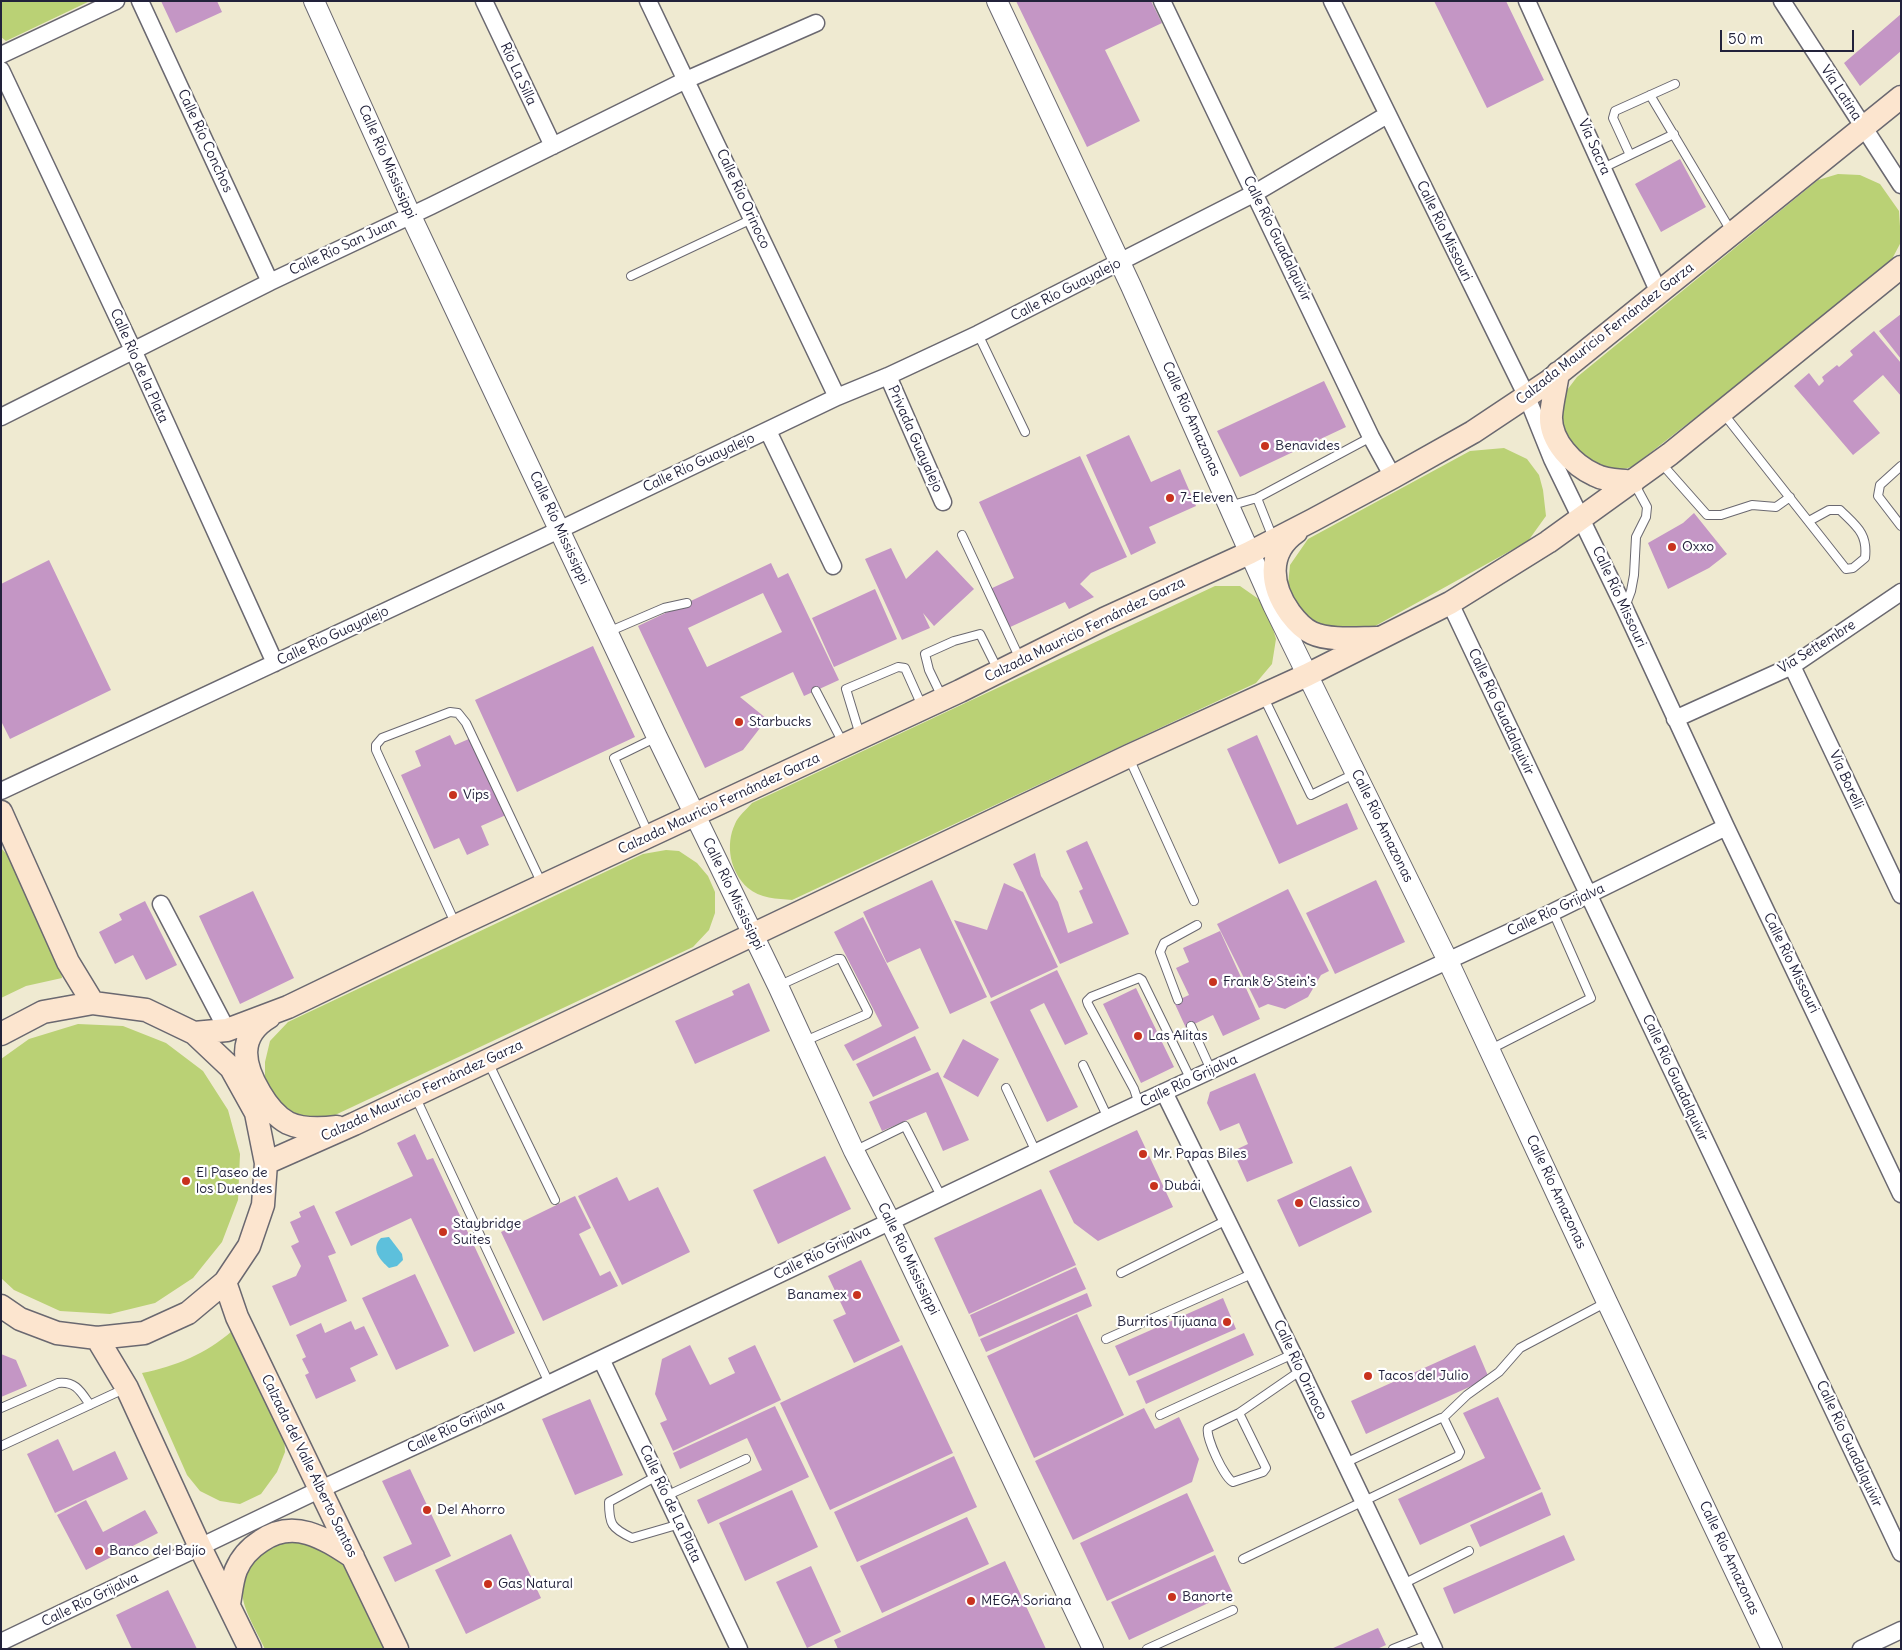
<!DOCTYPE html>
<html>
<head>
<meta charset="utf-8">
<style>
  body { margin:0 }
  #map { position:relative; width:1902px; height:1650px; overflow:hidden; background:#efead1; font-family:Delius,sans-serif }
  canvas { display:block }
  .frame { position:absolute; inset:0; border:2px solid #22223b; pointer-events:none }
  .scale { position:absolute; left:1720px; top:30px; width:134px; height:22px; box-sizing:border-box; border:2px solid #22223b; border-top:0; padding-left:6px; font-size:15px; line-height:18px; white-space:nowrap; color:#22223b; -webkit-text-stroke:4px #fff; paint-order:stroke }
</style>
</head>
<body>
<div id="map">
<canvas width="1902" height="1650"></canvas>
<div class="frame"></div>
<div class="scale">50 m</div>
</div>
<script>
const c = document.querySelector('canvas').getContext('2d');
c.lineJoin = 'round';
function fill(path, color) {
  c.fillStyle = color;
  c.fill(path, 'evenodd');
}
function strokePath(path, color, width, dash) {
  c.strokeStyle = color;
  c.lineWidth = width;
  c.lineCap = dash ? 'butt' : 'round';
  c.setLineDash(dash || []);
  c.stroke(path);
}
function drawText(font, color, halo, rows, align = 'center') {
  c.font = font + ' Delius,sans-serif';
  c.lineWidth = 4.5;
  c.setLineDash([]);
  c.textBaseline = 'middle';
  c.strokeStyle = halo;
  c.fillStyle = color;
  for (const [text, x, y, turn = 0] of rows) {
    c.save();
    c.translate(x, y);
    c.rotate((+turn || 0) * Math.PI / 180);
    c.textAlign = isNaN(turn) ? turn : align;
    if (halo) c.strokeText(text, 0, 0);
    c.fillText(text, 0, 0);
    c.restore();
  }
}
fill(new Path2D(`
  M1,1H90L6,41L1,37Z
  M1838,174L1860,175L1880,184L1899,211L1901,242L1892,259L1773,357L1632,467L1604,473L1563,444L1561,398L1577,377L1818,180Z
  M1504,448L1527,459L1539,475L1543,490L1546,516L1528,541L1359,635L1316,631L1297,611L1288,585L1290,565L1308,539L1470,451Z
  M1215,586H1240L1260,600L1270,619L1276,639L1272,664L1256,683L792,900C778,899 759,898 748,888C730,872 725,845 735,824C738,816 747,809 752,803Z
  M1,848L13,861L61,971L62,978L26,986L1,998Z
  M666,850L679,851L697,863L708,876L715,892V913L709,930L693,947L335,1115L315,1119L296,1114L275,1099L265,1077V1062L270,1041L288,1022L643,854Z
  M78,1024L123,1026L166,1043L203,1071L228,1110L240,1154L238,1200L222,1242L193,1278L155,1303L110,1314L60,1311L14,1290L1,1278V1059L29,1039Z
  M232,1331L284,1434L285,1452L277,1472L261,1494L240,1504L220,1501L200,1491L187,1475L142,1373C176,1366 206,1354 232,1331Z
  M308,1538L345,1564L385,1649H265C244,1605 228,1590 262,1547Z`), '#bad175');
fill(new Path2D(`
  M389,1237L402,1254L403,1260L397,1266L389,1268C380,1260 370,1249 381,1238Z`), '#5dc0dc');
fill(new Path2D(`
  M161,1H217L222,12L176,33Z
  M1016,1H1151L1162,23L1105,50L1140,121L1087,147Z
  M1434,1H1506L1544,80L1487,108Z
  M1901,14V51L1860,86L1844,63Z
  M1680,159L1706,207L1661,232L1635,184Z
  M1901,314V359L1879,331Z
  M1874,331L1901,363V396L1883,375L1853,401L1880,433L1853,455L1794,386L1809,373L1819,386L1824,381L1822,377L1837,365L1839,367L1853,355L1850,351Z
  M1324,381L1346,427L1240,477L1217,431Z
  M1129,435L1151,482L1180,469L1196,506L1149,527L1156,543L1131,555L1086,455Z
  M1080,456L1127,557L1091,573L1080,584L1094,597L1069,609L1065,602L1008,628L990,589L1014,578L979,502Z
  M1694,513L1727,554L1709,568L1668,589L1648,543L1683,523Z
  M891,548L906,579L937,550L974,589L934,626L923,613L930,628L902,640L865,559Z
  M49,560L111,690L10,739L1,721V584Z
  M771,563L778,578L788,573L839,680L804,696L793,672L740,697L767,719L743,750L705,768L638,626ZM763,593L782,632L707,667L688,628Z
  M875,589L897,639L834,667L812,618Z
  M593,646L635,737L517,792L475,700Z
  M450,735L455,745L471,738L506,815L481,826L489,845L467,855L459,838L434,849L401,775L421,766L415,751Z
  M1257,735L1297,825L1347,803L1358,829L1279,864L1227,749Z
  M1087,841L1129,934L1060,964L1013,864L1035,853L1041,876L1058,902L1068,933L1093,923L1079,891L1083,889L1066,851Z
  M932,880L987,997L950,1014L920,948L887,963L863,912Z
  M1376,880L1405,942L1335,974L1306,913Z
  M1004,883L1023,892L1058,967L991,998L954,920L987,930Z
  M1288,889L1329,971L1321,975L1308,997L1285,1009L1268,1004L1259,1008L1217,924Z
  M253,891L294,978L240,1004L199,916Z
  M145,901L177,965L146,980L133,955L115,964L99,932L122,920L119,914Z
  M863,917L919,1028L853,1061L844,1045L882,1026L834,932Z
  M1220,931L1260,1019L1223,1036L1213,1015L1186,1028L1174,1002L1189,995L1176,968L1189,962L1183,948Z
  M1057,970L1088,1034L1065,1045L1044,1003L1030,1010L1078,1107L1047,1122L990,1002Z
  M749,983L770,1031L695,1064L675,1021L734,995L732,991Z
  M1136,988L1174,1067L1141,1083L1103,1004Z
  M915,1036L931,1070L873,1097L856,1064Z
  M963,1039L999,1059L978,1097L943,1077Z
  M938,1072L969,1140L943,1151L926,1112L882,1131L869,1102Z
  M1255,1073L1293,1163L1247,1182L1233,1151L1248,1144L1239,1123L1220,1131L1207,1103L1210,1092Z
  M1137,1130L1173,1207L1098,1241L1074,1223L1049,1171Z
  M415,1134L427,1160L433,1158L515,1333L474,1352L411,1218L351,1246L335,1212L413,1176L397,1143Z
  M825,1156L851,1209L778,1244L753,1190Z
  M1351,1166L1372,1212L1299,1247L1277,1200Z
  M617,1177L629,1201L658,1187L690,1252L622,1285L578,1196Z
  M1041,1189L1076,1265L969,1314L934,1238Z
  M575,1196L591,1228L579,1234L600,1276L610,1271L618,1286L543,1321L501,1232Z
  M314,1205L336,1253L328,1256L347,1301L290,1326L272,1286L296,1276L301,1266L291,1246L299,1242L290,1222L301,1217L299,1212Z
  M861,1260L900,1341L854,1363L833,1320L846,1314L828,1276Z
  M1076,1267L1086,1289L979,1337L970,1315Z
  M415,1274L449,1346L396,1370L362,1298Z
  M1087,1293L1092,1306L986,1352L980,1339Z
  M1223,1298L1236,1329L1129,1376L1115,1346Z
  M1077,1314L1124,1415L1034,1458L987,1356Z
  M351,1321L355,1330L364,1326L378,1355L350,1368L356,1381L316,1399L305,1375L309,1373L302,1359L306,1357L296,1335L321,1323L325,1333Z
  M1244,1333L1254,1355L1146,1404L1136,1381Z
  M690,1345L710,1385L735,1373L728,1358L755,1345L781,1400L673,1451L660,1423L667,1420L655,1394L662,1359Z
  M902,1345L953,1453L830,1510L780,1403Z
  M1475,1345L1489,1378L1366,1434L1351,1401Z
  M1,1354L16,1360L27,1386L1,1397Z
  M1498,1397L1541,1489L1420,1545L1398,1499L1485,1458L1463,1413Z
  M590,1399L623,1475L575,1495L542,1419Z
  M775,1406L809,1477L708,1524L697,1500L762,1470L747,1438L680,1469L673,1453Z
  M1144,1408L1155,1429L1179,1417L1199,1459L1192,1482L1073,1540L1035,1461Z
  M58,1439L73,1471L115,1451L128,1479L55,1513L27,1454Z
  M954,1456L977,1507L857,1562L834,1512Z
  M410,1469L451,1556L395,1582L383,1557L412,1544L382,1481Z
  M792,1490L818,1547L745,1581L719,1523Z
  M1542,1492L1551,1515L1480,1547L1470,1525Z
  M1187,1493L1214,1551L1107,1601L1080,1543Z
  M86,1500L103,1532L145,1510L158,1533L86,1570L57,1515Z
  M967,1517L989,1564L882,1613L860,1566Z
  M511,1534L541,1598L466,1634L435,1570Z
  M1564,1535L1575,1560L1454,1614L1443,1588Z
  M1215,1555L1232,1592L1129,1640L1111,1602Z
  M1005,1561L1046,1649H838L834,1640Z
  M811,1566L841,1632L807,1648L776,1582Z
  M168,1590L197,1649H132L116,1615Z
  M1378,1628L1386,1645L1377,1649H1331Z`), '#c496c5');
const service = new Path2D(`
  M1650,95L1731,231
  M1630,155L1674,134
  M1603,168L1630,155L1613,118L1615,111L1675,84
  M631,276L752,219
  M978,334L1025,432
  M1723,413L1846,569L1853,568L1865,558C1868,533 1856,526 1840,510H1829L1809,521
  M1661,463L1707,515H1721L1752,505L1776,507L1790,497
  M1901,466L1880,485L1878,496L1901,526
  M1257,498L1273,538
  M1229,506L1257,498L1371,437
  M962,535L1020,659
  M1625,607L1631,591L1634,575L1636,537L1646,517L1647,507L1634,483
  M608,632L664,608L687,603
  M816,691L843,743
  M942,697L929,670L925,654L954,641L980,634L998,670
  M1264,698L1311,795L1354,774
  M860,735L846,689L898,667L905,668L922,706
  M1129,758L1194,901
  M649,835L614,758L655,738
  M456,925L376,750V745L382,738L450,712L458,713L466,723L542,884
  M778,986L837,959H841L868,1012L867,1014L805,1041
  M1178,1000L1160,952L1164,943L1197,925
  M1191,1026L1211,1070
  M1489,1050L1591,998L1553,912
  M488,1062L555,1200
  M1083,1065L1108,1118
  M1006,1088L1036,1152
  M415,1096L549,1383
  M1139,1104L1134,1089L1088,1004L1087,1001L1091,997L1139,978L1142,980L1191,1080
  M854,1151L905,1126L942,1198
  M1121,1273L1227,1220
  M1106,1339L1254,1273
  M1,1408L58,1383C76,1381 81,1392 90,1405
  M1239,1413L1266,1468L1263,1472L1233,1482C1225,1479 1205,1437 1208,1428L1239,1413L1300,1371
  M1160,1415L1293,1354
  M1443,1418L1467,1395L1499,1372L1520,1348L1605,1303
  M1,1446L124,1389
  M657,1476L609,1502C609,1524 611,1528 632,1538L680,1524
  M666,1496L746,1459
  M1243,1559L1458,1456L1460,1452L1444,1419L1441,1418L1345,1463
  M1403,1584L1469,1551
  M1147,1649L1233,1610
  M1393,1649L1428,1635`);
const minor = new Path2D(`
  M140,1L270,282
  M484,1L553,146
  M648,1L837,397
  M1162,1L1371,437L1393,477
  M1332,1L1527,397L1552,459L1624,607L1726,827L1901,1194
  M1527,1L1659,293
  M1782,1L1901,185
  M1,55L116,1
  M1,70L133,350L275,663
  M888,376L943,502
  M1,417L270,282L431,206L686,80L816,23
  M768,431L833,566
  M1450,603L1901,1553
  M1792,666L1901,895
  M1675,719L1792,666L1901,592
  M1,791L559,530L837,397L888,376L978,334L1255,193L1387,115
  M161,904L227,1030
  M1164,1092L1293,1354L1434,1649
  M601,1359L739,1649
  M1,1642L321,1489L502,1406L1108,1118L1553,912L1726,827
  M1861,1649L1901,1630`);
const tertiary = new Path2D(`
  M314,1L411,216L657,737L778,986L854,1151L890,1221L1093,1649
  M997,1L1131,286L1273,605L1448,961L1607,1302L1772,1649`);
const secondary = new Path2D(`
  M1558,373C1556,387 1552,402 1551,416C1550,441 1573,465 1595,475C1606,481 1620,480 1633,482
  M1296,532C1266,553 1271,587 1290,613C1296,621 1303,629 1312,633C1329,641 1359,638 1377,638
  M1,812L68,962L93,1003
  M269,1017C237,1036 243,1065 260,1093C267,1105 275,1116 288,1123C303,1130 321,1129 337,1127
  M194,1033L227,1030L288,1007L456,926L960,691L1104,619L1249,553L1313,520L1393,477L1473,432L1548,382L1901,97
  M1,1034L43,1012L93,1003L146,1010L194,1033L231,1068L256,1113L266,1163L263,1205L249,1246L225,1282L188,1313L144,1333L97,1338L57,1333L20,1319L1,1306
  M266,1163L354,1124L1129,756L1307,675L1450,603L1548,542L1670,454L1901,267
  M225,1282L237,1317L397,1649
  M97,1338L127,1388L200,1547L250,1649
  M229,1604C231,1593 232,1580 236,1570C241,1558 250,1548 261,1541C294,1518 324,1538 353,1557`);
strokePath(service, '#6a6870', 10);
strokePath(minor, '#6a6870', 19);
strokePath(tertiary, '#6a6870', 22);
strokePath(secondary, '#6a6870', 25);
strokePath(service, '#fff', 8);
strokePath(minor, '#fff', 16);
strokePath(tertiary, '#fff', 20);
strokePath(secondary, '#fce5cf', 22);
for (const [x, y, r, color] of [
  [1265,446,5,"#c8321e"],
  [1170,498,5,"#c8321e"],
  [1672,547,5,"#c8321e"],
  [739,722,5,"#c8321e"],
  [453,795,5,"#c8321e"],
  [1213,982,5,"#c8321e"],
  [1138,1036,5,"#c8321e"],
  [1143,1154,5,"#c8321e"],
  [186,1181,5,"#c8321e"],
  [1154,1186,5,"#c8321e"],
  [1299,1203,5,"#c8321e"],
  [443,1232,5,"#c8321e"],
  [857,1295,5,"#c8321e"],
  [1227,1322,5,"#c8321e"],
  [1368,1376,5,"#c8321e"],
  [427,1510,5,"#c8321e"],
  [99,1551,5,"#c8321e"],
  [488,1584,5,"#c8321e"],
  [1172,1597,5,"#c8321e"],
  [971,1601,5,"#c8321e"]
]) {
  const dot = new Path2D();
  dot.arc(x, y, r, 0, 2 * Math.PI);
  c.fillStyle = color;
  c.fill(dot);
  strokePath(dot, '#fff', 2);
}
drawText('14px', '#22223b', '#fff', [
  ["Río La Silla",518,74,65],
  ["Vía Latina",1841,93,57],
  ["Calle Río Conchos",205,141,65],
  ["Vía Sacra",1594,147,66],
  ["Calle Río Mississippi",387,162,66],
  ["Calle Río Orinoco",743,199,65],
  ["Calle Río Missouri",1444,231,64],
  ["Calle Río Guadalquivir",1277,239,64],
  ["Calle Río San Juan",343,247,-25],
  ["Calle Río Guayalejo",1066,290,-27],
  ["Calzada Mauricio Fernández Garza",1605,334,-38],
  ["Calle Río de la Plata",139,366,66],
  ["Calle Río Amazonas",1191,419,66],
  ["Privada Guayalejo",915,439,66],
  ["Calle Río Guayalejo",699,463,-25],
  ["Calle Río Mississippi",559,528,65],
  ["Calle Río Missouri",1619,597,65],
  ["Calzada Mauricio Fernández Garza",1085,630,-26],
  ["Calle Río Guayalejo",333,636,-25],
  ["Vía Settembre",1817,647,-32],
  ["Calle Río Guadalquivir",1501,712,65],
  ["Vía Borelli",1846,780,65],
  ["Calzada Mauricio Fernández Garza",719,804,-25],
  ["Calle Río Amazonas",1382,826,64],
  ["Calle Río Mississippi",733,894,64],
  ["Calle Río Grijalva",1556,910,-25],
  ["Calle Río Missouri",1791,963,64],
  ["Calle Río Guadalquivir",1675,1078,65],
  ["Calle Río Grijalva",1189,1081,-25],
  ["Calzada Mauricio Fernández Garza",422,1091,-25],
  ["Calle Río Amazonas",1556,1192,65],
  ["Calle Río Grijalva",822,1253,-26],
  ["Calle Río Mississippi",908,1259,64],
  ["Calle Río Orinoco",1300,1370,65],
  ["Calle Río Grijalva",456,1427,-25],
  ["Calle Río Guadalquivir",1849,1444,65],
  ["Calzada del Valle Alberto Santos",309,1466,64],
  ["Calle Río de La Plata",670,1504,65],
  ["Calle Río Amazonas",1729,1558,65],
  ["Calle Río Grijalva",90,1600,-26]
]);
drawText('14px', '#22223b', '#fff', [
  ["Benavides",1275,446],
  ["7-Eleven",1180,498],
  ["Oxxo",1682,547],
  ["Starbucks",749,722],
  ["Vips",463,795],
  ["Frank & Stein's",1223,982],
  ["Las Alitas",1148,1036],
  ["Mr. Papas Biles",1153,1154],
  ["El Paseo de",196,1173],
  ["los Duendes",196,1189],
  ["Dubái",1164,1186],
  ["Classico",1309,1203],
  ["Staybridge",453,1224],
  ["Suites",453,1240],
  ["Banamex",847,1295,"right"],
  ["Burritos Tijuana",1217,1322,"right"],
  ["Tacos del Julio",1378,1376],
  ["Del Ahorro",437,1510],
  ["Banco del Bajío",109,1551],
  ["Gas Natural",498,1584],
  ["Banorte",1182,1597],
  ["MEGA Soriana",981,1601]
], 'left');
</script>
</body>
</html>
